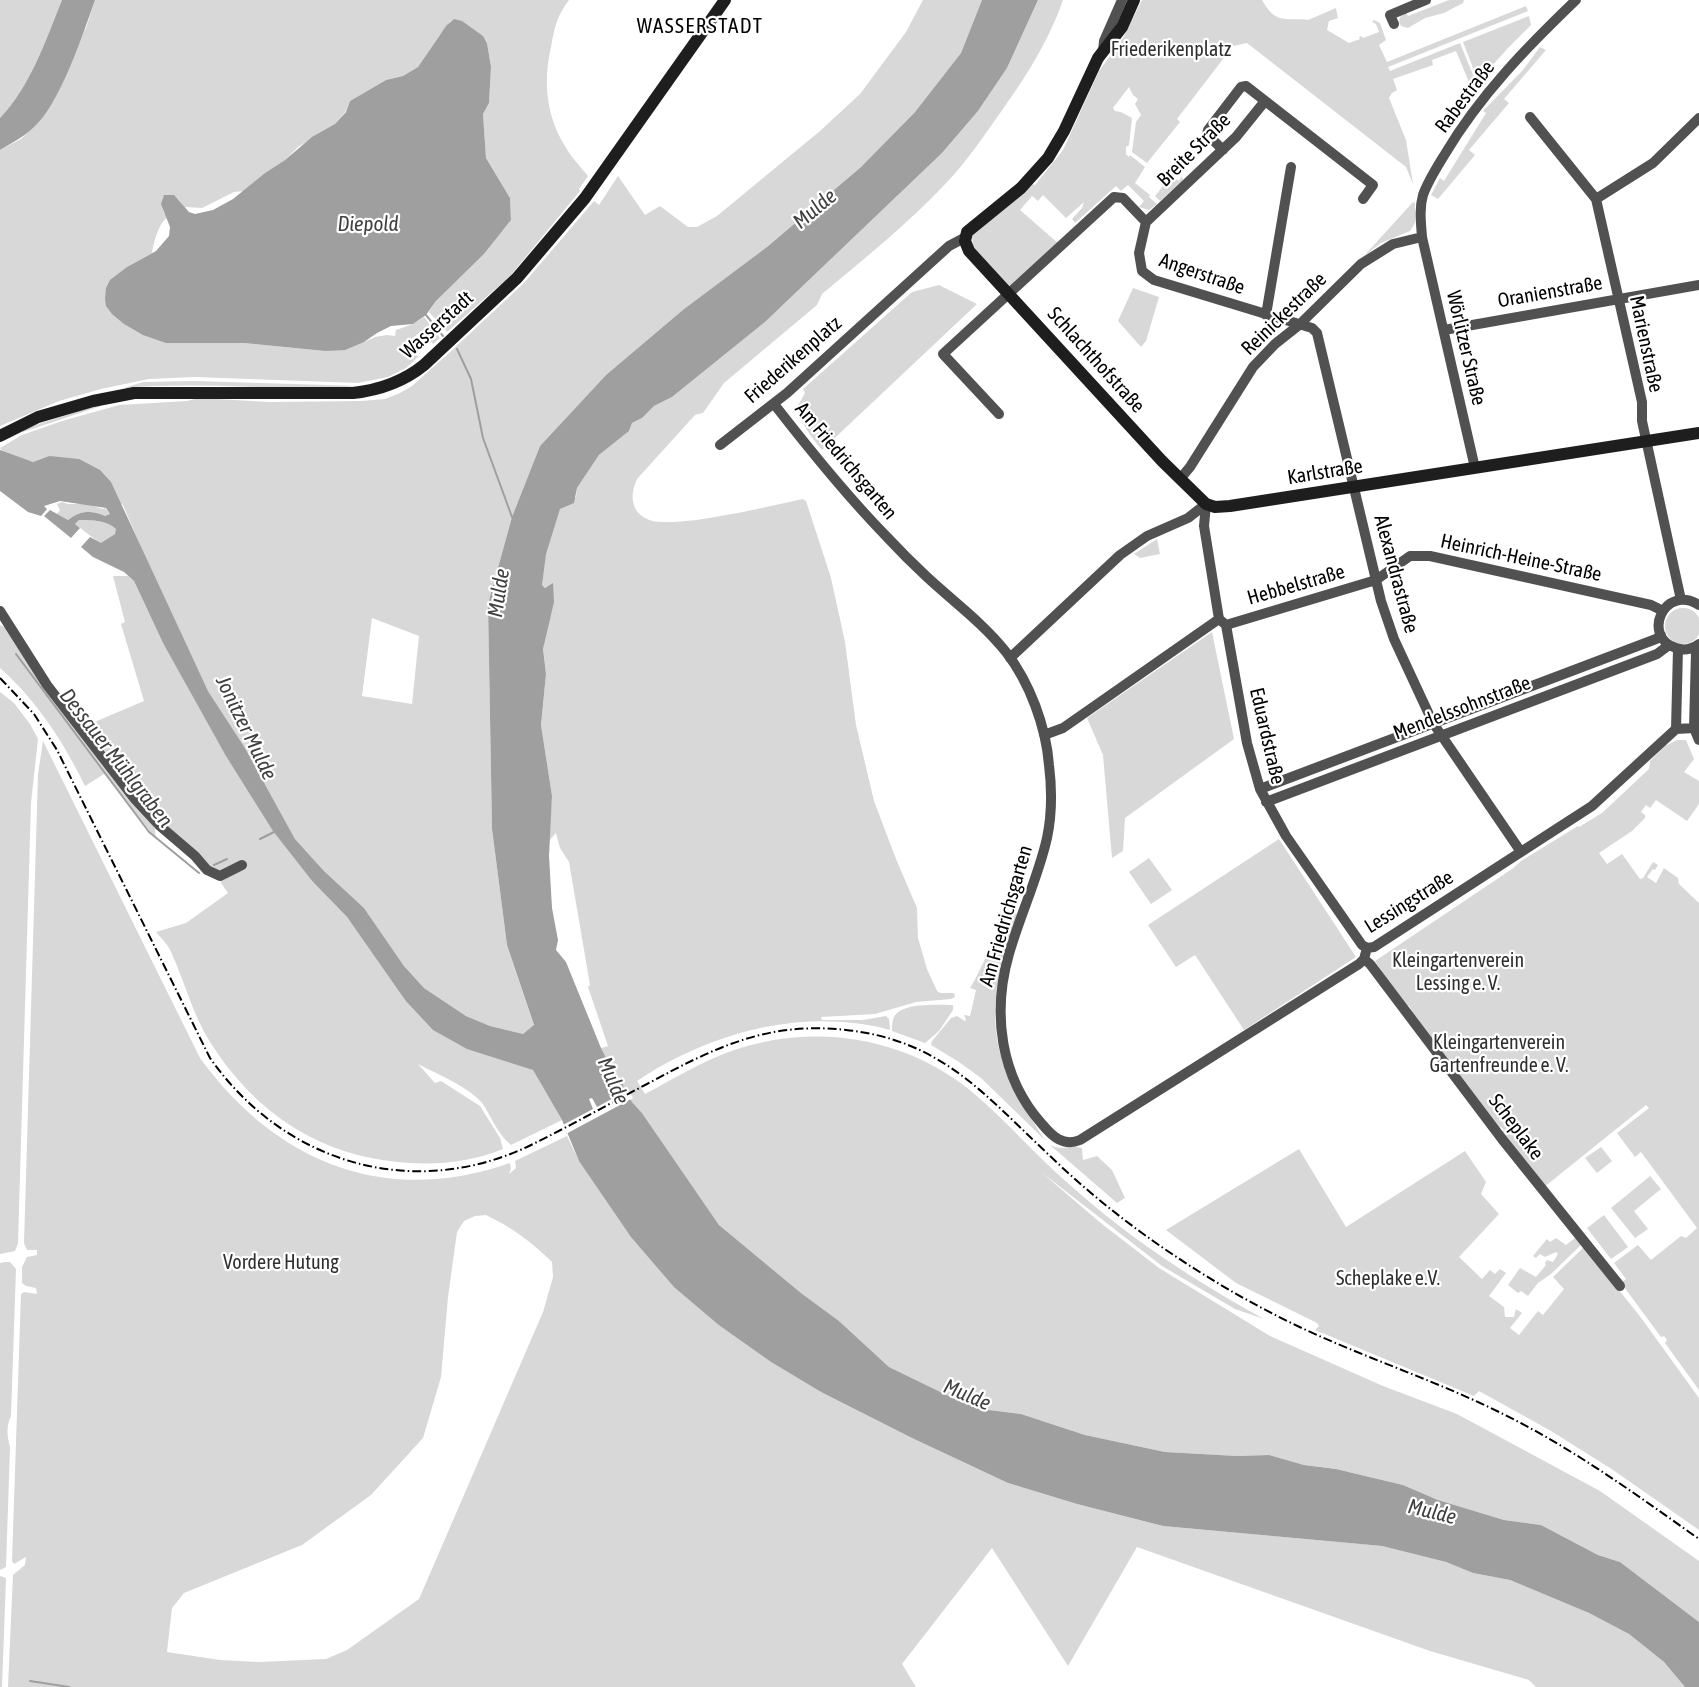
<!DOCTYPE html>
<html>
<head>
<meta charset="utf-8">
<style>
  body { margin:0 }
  canvas { display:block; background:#fff }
</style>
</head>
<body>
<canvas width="1699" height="1687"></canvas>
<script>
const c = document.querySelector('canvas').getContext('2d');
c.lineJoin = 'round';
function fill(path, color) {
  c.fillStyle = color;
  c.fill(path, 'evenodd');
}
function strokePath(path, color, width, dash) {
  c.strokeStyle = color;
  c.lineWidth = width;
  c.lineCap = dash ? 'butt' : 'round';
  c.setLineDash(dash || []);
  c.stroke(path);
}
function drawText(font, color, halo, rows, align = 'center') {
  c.font = font + ' "Asap Condensed",sans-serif';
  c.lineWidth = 4.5;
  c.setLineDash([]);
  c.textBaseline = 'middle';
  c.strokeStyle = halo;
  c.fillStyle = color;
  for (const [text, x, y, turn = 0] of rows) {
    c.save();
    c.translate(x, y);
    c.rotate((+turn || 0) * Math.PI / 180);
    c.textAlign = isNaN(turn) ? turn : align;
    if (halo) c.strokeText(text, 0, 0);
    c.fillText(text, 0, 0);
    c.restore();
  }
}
fill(new Path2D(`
  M0,0H62C46,40 30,87 0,118Z
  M95,0H569C556,18 555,26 551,47C543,81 546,116 565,146C571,157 580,166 588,176L579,189L580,191L510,276L447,332L429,312L436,301L484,254L511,220L510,198L486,158L483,114L489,103L491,67L487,43L486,40L451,21L439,36L418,67L403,76L386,80L350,101L346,111L335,124L298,147L285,160L265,173L244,191L234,192L202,208L184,207L178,199L163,210L167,218C159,222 153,245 152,253L127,267L166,343H244L325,351L364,342L375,337L387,335L395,336L396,330L413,324L424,317L440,338L433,344L421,331L406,344L418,357L406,368L388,377L358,383L195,377L149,379L101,389L59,401L0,426V150L21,139L38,123L86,28Z
  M923,0H982L961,53L915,112L861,167L767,247L684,309L606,375L540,446L512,517L488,604L492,829L507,945L534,1026L523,1034L490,1026L466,1016L424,988L404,966L364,908L324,871L295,839L245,748L208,691L151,571L123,505L49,456L33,462L3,453L0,448L22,435L62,421L119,405L187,401L199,398L269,402L362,401L385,399L400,393L412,386L449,353L524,283L594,201L599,205L618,176L645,215L660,206L688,227H697L717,216L820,131L860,94L906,32ZM372,618L419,636L412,704L362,696Z
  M1038,0H1063C1047,46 1021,84 993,123C979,143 965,163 948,181C910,222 865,258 822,294L817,305L724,383L703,413L695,415L637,479C630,494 630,511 647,519C671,531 773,505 803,499L806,501L831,578L845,642L856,725L874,801L896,859L917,908L918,938L927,969L937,991L940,993H954L955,997L951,999L916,1002L875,1014L821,1017L822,1020H863L886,1016L889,1019L890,1030C803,1007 711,1032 637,1081L645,1094C671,1080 698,1064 726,1053C809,1022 902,1035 971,1091C1006,1120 1035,1155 1070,1185C1129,1238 1195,1281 1264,1319L1235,1309L1162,1266L1041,1172L1102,1224L1159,1268L1270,1336L1383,1386L1457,1414L1600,1491L1699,1561V1622L1620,1562L1598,1555L1541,1525L1504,1520L1438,1500L1403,1485L1336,1469L1304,1465L1269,1455L1237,1456L1165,1452L1085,1435L1021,1414L989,1410L961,1402L889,1367L839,1321L801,1293L719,1225L642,1113L632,1102L624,1090L623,1084L616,1077L601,1048L608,1046L588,987L590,985L569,862L560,848L556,833L549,841L552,796L541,725L546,674L543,649L553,584L544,588L542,585C544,566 548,523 560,509C564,504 572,501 576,497L577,488L599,455L629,431L632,423L642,418L654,406L672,397L765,322L942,153L978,111L1007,68Z
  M1142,0H1262C1276,26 1288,17 1308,20L1336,8L1338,18L1329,21L1327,30L1349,43L1360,39L1359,37L1361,36L1363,38L1379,32L1376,24L1372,22L1374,20L1380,23L1386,40L1379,45L1387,62L1526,6L1528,11L1388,67L1390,71L1460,43L1476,82L1472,87L1473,92L1466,103L1463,101L1465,90L1471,87L1456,51L1432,60L1433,65L1393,79L1397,90L1392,93L1389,98L1406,140L1413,184L1406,167L1247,43L1233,46L1177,119L1180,122L1147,163L1132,152L1136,122L1141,115L1135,104L1138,99L1133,95L1129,87L1113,108L1115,111L1121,112L1132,118L1129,145L1126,147V154L1129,157L1130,155L1145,167L1135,183L1150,195L1149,197L1157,204L1149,210L1139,207L1144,201L1128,185L1121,191L1116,186L1075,223L1072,219L1082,208L1084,202L1066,218L1043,195L1038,201L1032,196L1020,210L1059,244L1010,287L973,248L972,236L1031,184L1035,185L1063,150L1099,71L1123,38Z
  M1449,0H1464L1463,3L1444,13L1425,18L1408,28L1401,26L1399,22L1400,17L1406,12L1408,16Z
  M1529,16L1531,25L1509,47L1478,81L1463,42Z
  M1540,47L1546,50L1504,99L1509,103L1469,150L1475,155L1438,199L1431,195L1440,178L1444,181L1486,113L1483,111L1523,70Z
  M1182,176L1183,180L1160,201L1155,196L1163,186L1166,187L1173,177L1179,181Z
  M1413,202L1415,203V223L1410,231L1381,243L1363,257Z
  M939,285L977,304L822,450C811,437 801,423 797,407L805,393L803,389L912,292Z
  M1133,288L1159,297L1146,341L1141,347L1118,321Z
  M195,381L359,386L382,384C296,394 210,380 124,388L143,382Z
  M101,404V406L23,432V429Z
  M62,502L68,504H86L103,509L105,508L110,514L105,516C92,510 80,510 68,520L57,514L60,510L57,504Z
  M79,520C93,520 106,520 116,529V533L101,544L75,524Z
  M1157,539L1160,554L1140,558L1134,554Z
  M113,576H128L134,581L163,643L313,882L347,917L405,1000L514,1062L533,1070L562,1120L511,1145C497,1134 492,1117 482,1103C469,1087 437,1074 418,1064L435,1083L441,1081L480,1106L500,1138L503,1149C474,1161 441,1165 409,1163C323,1158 256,1115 210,1042C193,1015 185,983 172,954C169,946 162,939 156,932L186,923L228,893L221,883L223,872L208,869L154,823L156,839L104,774L85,786C63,741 37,701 0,668V625L6,628L78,729L144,701L121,624L125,622Z
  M1665 626a18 18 0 1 1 36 0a18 18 0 1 1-36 0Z
  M1212,632L1234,739L1125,818L1123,851L1112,858L1103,755L1087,718Z
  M0,692L14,703L30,724L38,739L31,803L18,1243L15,1251L0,1254Z
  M1677,740H1686L1694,759L1684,772L1699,781V804L1687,821L1656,800L1650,808L1646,805L1641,812L1645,815V818L1632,831L1599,853L1607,864L1622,854L1640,879L1643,878L1653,862L1658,865L1655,870L1653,869L1647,877L1656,883L1664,868L1678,878L1679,884L1699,903V1390L1665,1343L1667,1340L1664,1336L1661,1337L1621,1283L1626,1279L1614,1263L1638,1245L1651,1260L1681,1236L1686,1238L1697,1228L1641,1152L1635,1157L1617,1133L1649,1108L1646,1105L1543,1188L1501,1133L1504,1130L1501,1127L1499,1128L1413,1016L1410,1007L1402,1002L1375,961L1512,869L1521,861L1578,826L1579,827L1602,813L1649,769L1650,761L1665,746Z
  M43,741L200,1058C276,1162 384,1207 510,1163L511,1169L509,1174L516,1168L515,1161L567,1136L579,1161L720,1326L771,1362L821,1392L912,1438L1008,1483L1077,1504L1163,1526L1382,1546L1446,1562L1473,1573L1510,1580L1589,1613L1629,1634L1664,1662L1685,1687H1536L1529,1680L1430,1651L1137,1547L1068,1666L992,1548L902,1664L916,1687H8L13,1575L25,1565L26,1557L14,1564L12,1561L21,1294L24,1292L37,1294L36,1288L26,1286L22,1283V1267L27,1257L37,1255V1250H27L24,1243L38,774ZM486,1215C511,1227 532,1242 552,1262L553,1277L543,1312L419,1599L347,1650L326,1659L259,1662L220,1660L167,1652L172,1608L184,1593L302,1545L371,1495L423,1438L441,1377L448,1297L457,1232L464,1221L475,1216Z
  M1279,839L1356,957L1244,1030L1195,955L1176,967L1148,925Z
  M1149,858L1172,890L1151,904L1129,872Z
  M1013,911L1017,914C1011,940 1002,967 997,994C990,1037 1005,1081 1029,1115C1034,1122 1044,1141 1050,1145C1061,1151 1072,1145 1082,1148L1083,1160L1097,1156L1112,1170L1125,1198L1117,1203L1050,1145L981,1078L959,1062L931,1045L932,1041L951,1018L957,1016L965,1021L966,1020L964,1015L970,1016L976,990L970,988C982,970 999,922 1013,911Z
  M953,1005V1010L939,1031L925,1043L892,1031C892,1026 892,1021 894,1017C902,1002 938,1005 953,1005Z
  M1601,1147L1612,1161L1597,1173L1585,1158Z
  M1299,1149L1346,1227L1465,1151L1486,1182L1481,1194L1499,1214L1459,1257L1482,1279L1490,1270L1495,1274L1500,1269L1506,1273L1489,1296L1504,1307L1505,1317H1514L1516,1309L1522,1313L1510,1328L1519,1335L1538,1311L1543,1315L1564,1289L1553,1277L1584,1247L1639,1315L1699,1398V1530L1613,1470L1551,1431L1479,1391L1474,1396L1315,1330L1319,1326L1317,1323L1236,1283L1166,1230Z
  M1650,1176L1661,1189L1634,1211L1648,1229L1635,1238L1611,1208Z
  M1604,1215L1628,1247L1611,1259L1587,1228Z
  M1556,1238L1566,1245L1575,1238L1581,1245L1551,1274L1538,1283L1528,1296L1521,1291L1518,1293L1508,1285L1520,1268L1536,1277L1546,1265L1545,1263L1547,1260L1553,1262L1558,1254L1556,1252L1545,1257L1540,1254L1536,1258L1533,1256L1547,1239L1550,1242Z
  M5,1262H10L16,1269L11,1416C6,1427 7,1436 10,1447L6,1567L0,1570V1263Z
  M0,1576L6,1578L2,1687H0Z`), '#d8d8d8');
fill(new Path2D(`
  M62,0H95C83,34 62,97 38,123C27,135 14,142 0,150V118C30,87 46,40 62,0Z
  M982,0H1038L1007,68L978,111L942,153L765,322L672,397L654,406L642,418L632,423L629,431L599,455L577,488L574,503L560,509L546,554L542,585L545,588L553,583L554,602L543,649L546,674L541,725L552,796L549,856L552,908L558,940L556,950L566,962L601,1048L616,1077L623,1084L624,1090L632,1102L642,1113L719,1225L801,1293L839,1321L889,1367L961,1402L989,1410L1021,1414L1085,1435L1165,1452L1237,1456L1269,1455L1304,1465L1336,1469L1403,1485L1438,1500L1504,1520L1541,1525L1598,1555L1620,1562L1699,1622V1687H1685L1664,1662L1629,1634L1589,1613L1510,1580L1473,1573L1446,1562L1382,1546L1163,1526L1077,1504L1008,1483L912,1438L821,1392L771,1362L720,1326L674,1287L631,1237L579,1161L562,1120L533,1070L467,1049L433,1030L405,1000L347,917L313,882L273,831L226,756L163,643L134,581L124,572L93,557L81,547L90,537L101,543L115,534L116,529C106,520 93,520 79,520L75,524L80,528L71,538L44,516L50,510L68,520C80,510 92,510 105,516L110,514L106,508L60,501L44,506L47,509L41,516L28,512L0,491V450L33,462L49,456L79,459L100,470L111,482L208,691L245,748L295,839L324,871L364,908L404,966L424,988L466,1016L490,1026L523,1034L534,1025L507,945L492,829L488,604L512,517L540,446L606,375L684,309L767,247L861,167L915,112L961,53Z
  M454,19L462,21L483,36L487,43L491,67L489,103L483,114L486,158L510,198L511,220L484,254L436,301L426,315L413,324L391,326L377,333L364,342L345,350L325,351L244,343H166L143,335L124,324L112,314L106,306L105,299L106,288L110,280L127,267L156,251L169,236L170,227L161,204L164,195H174L189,212L195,214L213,210L233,199L265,173L285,160L312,137L335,124L346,112L350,101L386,80L403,76L418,67L446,26Z`), '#9f9f9f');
fill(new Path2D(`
  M628,1090L633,1098L564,1135L561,1126L593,1109L589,1099L592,1098L597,1107Z`), '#fff');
strokePath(new Path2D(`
  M426,315L443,336
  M457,349L471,379L483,438L512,517
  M16,654L149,832L199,873
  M260,839L274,832
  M214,865L227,859
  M30,1681L69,1687`), '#9f9f9f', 2);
strokePath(new Path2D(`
  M1394,24L1390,15L1426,0
  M1103,52L1104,41L1122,0
  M1530,117L1596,199L1642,402V421L1681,600
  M1223,150L1207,134L1208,130L1241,87L1246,86L1373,185L1363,199
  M1596,199L1653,163L1699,118
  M1146,222L1139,253L1142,271L1154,280L1312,328L1317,333L1381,601L1394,639L1433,723L1521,852
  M1146,222L1236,137L1265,101
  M1266,315L1291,167
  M1444,330L1699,285
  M774,404C809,449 846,495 886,536C899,550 913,564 927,577C954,602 984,624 1006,652C1030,683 1046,727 1049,765C1052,789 1052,814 1047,838C1038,878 1020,915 1009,954C992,1013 1000,1077 1042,1124C1052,1136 1063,1147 1080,1140L1359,964L1364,959L1367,948
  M999,414L943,354L1114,197L1123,198L1146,222
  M720,445L787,393L949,246L964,238
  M1475,468L1422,237C1421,223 1419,209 1423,195C1428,181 1437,167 1445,154C1480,95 1527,47 1576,0
  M1180,479L1190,467L1253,367L1275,344L1299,325L1361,264L1393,244L1422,237
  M1206,504L1204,526L1219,619L1226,625L1247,743L1260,789L1286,836L1362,945L1367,948
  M1699,605C1664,583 1641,637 1676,648C1684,651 1692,649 1699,644
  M0,611L47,685L134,798L160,826L195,856L207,870L220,876L242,865
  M1226,625L1376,580L1410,556H1430L1651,605L1663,611
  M1695,647L1696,652L1694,728L1699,740
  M1010,658L1120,555L1147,536L1188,518L1206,504
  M1676,729L1678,649
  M1044,735L1063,728L1219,619
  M1260,789L1656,639L1661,635
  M1266,802L1657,654L1669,645
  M1367,948L1374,947L1592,806L1676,729L1694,728
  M1364,959L1370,964L1502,1139L1620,1286`), '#515151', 10);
strokePath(new Path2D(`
  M1134,0L1122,27L1098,58L1064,131L1048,158L1021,188L967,232L965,241L969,251L1162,461L1206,504L1215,507L1230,506L1699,433
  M0,436L38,417L93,401L134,393H353C380,390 403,382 424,365L517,278L585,198L725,0`), '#1e1e1e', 12);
strokePath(new Path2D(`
  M0,678L34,714L57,750L210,1058C283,1162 410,1201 527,1147C568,1127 607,1105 647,1084C714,1048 767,1021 846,1030C941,1040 984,1094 1049,1155C1078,1183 1109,1209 1142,1233C1193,1270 1248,1303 1306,1330C1369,1359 1436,1381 1499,1412C1571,1447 1634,1493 1699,1539`), '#000', 2, [9, 3, 1.5, 3]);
drawText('20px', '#2f2f2f', '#fff', [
  ["Friederikenplatz",1171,50],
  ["Kleingartenverein",1458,961],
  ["Lessing e. V.",1458,984],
  ["Kleingartenverein",1499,1043],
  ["Gartenfreunde e. V.",1499,1066],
  ["Vordere Hutung",281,1263],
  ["Scheplake e.V.",1388,1279]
]);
drawText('20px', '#000', '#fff', [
  ["Rabestraße",1465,97,-53],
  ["Breite Straße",1194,150,-45],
  ["Angerstraße",1202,274,19],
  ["Oranienstraße",1550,292,-10],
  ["Reinickestraße",1284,314,-44],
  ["Wasserstadt",437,325,-42],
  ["Marienstraße",1646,344,78],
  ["Wörlitzer Straße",1466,348,77],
  ["Friederikenplatz",793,360,-41],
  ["Schlachthofstraße",1096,360,48],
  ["Am Friedrichsgarten",846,461,50],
  ["Karlstraße",1325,472,-9],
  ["Heinrich-Heine-Straße",1521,558,12],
  ["Alexandrastraße",1396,574,75],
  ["Hebbelstraße",1296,585,-16],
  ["Mendelssohnstraße",1462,708,-21],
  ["Eduardstraße",1267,736,77],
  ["Lessingstraße",1409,902,-32],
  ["Am Friedrichsgarten",1006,916,-74],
  ["Scheplake",1516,1127,53]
]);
c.letterSpacing = '1.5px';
drawText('21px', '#000', '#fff', [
  ["WASSERSTADT",700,26]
]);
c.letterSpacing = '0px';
drawText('italic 21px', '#404040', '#fff', [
  ["Mulde",815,209,-40],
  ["Diepold",368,224],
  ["Mulde",499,593,-81],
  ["Jonitzer Mulde",246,728,64],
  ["Dessauer Mühlgraben",116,758,52],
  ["Mulde",613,1081,67],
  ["Mulde",967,1395,23],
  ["Mulde",1432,1512,14]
]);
</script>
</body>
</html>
